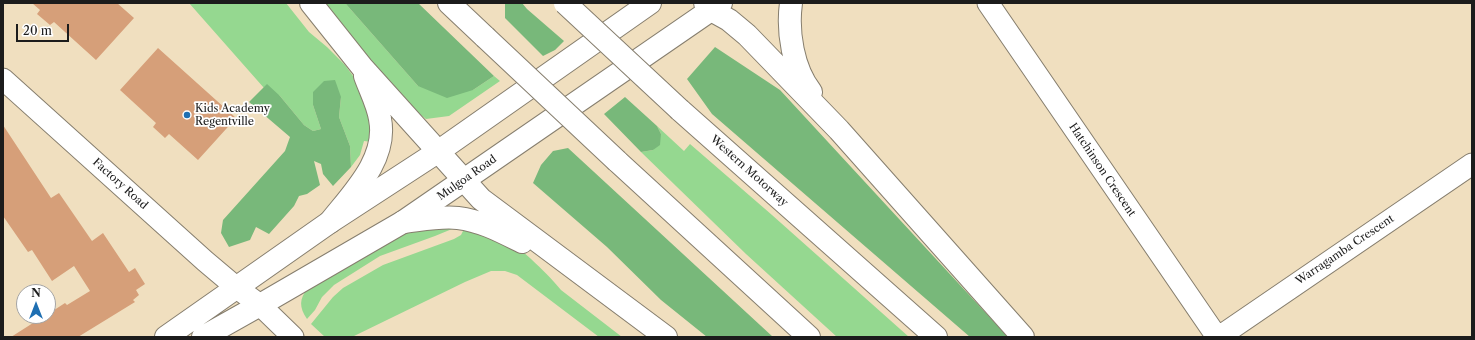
<!DOCTYPE html>
<html>
<head>
<meta charset="utf-8">
<style>
  body { margin:0 }
  #map { position:relative; width:1475px; height:340px; overflow:hidden; background:#f0dfbf; font-family:"Libre Caslon Text",serif }
  canvas { display:block }
  .frame { position:absolute; inset:0; border:4px solid #1c1c1c; pointer-events:none }
  .north { position:absolute; left:16px; top:284px; width:40px; height:40px; box-sizing:border-box; background:#fff; border:1px solid #a4a4a4; border-radius:50%; rotate:0deg; font-size:11px; font-weight:700; line-height:16px; text-align:center; color:#1c1c1c }
  .north::after { content:''; display:block; margin:auto; width:14px; height:18px; background:#1f6fb2; clip-path:polygon(50% 0,100% 100%,50% 72%,0 100%) }
  .scale { position:absolute; left:16px; top:24px; width:53px; height:18px; box-sizing:border-box; border:2px solid #1c1c1c; border-top:0; padding-left:5px; font-size:12px; line-height:14px; white-space:nowrap; color:#1c1c1c; -webkit-text-stroke:3px #fff; paint-order:stroke }
</style>
</head>
<body>
<div id="map">
<canvas width="1475" height="340"></canvas>
<div class="frame"></div>
<div class="north">N</div>
<div class="scale">20 m</div>
</div>
<script>
const c = document.querySelector('canvas').getContext('2d');
c.lineJoin = 'round';
function fill(path, color) {
  c.fillStyle = color;
  c.fill(path, 'evenodd');
}
function strokePath(path, color, width, dash) {
  c.strokeStyle = color;
  c.lineWidth = width;
  c.lineCap = dash ? 'butt' : 'round';
  c.setLineDash(dash || []);
  c.stroke(path);
}
function drawText(font, color, halo, rows, align = 'center') {
  c.font = font + ' "Libre Caslon Text",serif';
  c.lineWidth = 3.5;
  c.setLineDash([]);
  c.textBaseline = 'middle';
  c.strokeStyle = halo;
  c.fillStyle = color;
  for (const [text, x, y, turn = 0] of rows) {
    c.save();
    c.translate(x, y);
    c.rotate((+turn || 0) * Math.PI / 180);
    c.textAlign = isNaN(turn) ? turn : align;
    if (halo) c.strokeText(text, 0, 0);
    c.fillText(text, 0, 0);
    c.restore();
  }
}
fill(new Path2D(`
  M189,3H286L309,32L327,47L345,65L356,80L370,105L372,142L364,141L360,155L351,167L350,146L339,117L341,97L313,105L321,129L313,131L304,125L280,96L264,88Z
  M322,3H345L418,86L473,90L494,76L500,81L449,116L426,119L406,103Z
  M657,126L684,151L690,144L772,215L909,337H837L746,254L641,152L653,150L661,134Z
  M454,225L452,229L435,236L380,256L334,285L322,297L315,310L307,319C299,307 299,299 308,288L405,233Z
  M466,225C477,229 497,234 507,240C522,249 550,276 561,290L622,337H599L517,275L505,271H491L465,282L352,337H325L311,324L333,297L343,288L383,265L454,239L461,235Z`), '#95d890');
fill(new Path2D(`
  M345,3H418L494,76L473,90L447,98L418,86Z
  M505,3H522L527,9L564,41L555,50L543,56L505,18Z
  M715,47L780,90L1008,337H970L712,114L687,79Z
  M335,80L341,97L339,117L350,146L351,167L333,186L323,174L321,164L314,161L320,185L307,194L299,196L294,206L269,234L256,227L250,240L229,247L221,233L223,220L285,151L290,137L249,102L267,84L280,96L304,125L313,131L321,129L313,105V92L324,81Z
  M625,97L657,126L661,134L660,145L653,150L641,152L604,114Z
  M568,148L773,337H707L661,300L607,247L533,183L541,165L553,151Z`), '#78b87a');
fill(new Path2D(`
  M32,3H117L134,18L96,60L54,22L50,25L37,14L40,10Z
  M158,48L236,118L198,160L169,134L165,138L153,127L156,123L120,90Z
  M3,125L51,198L59,193L92,241L103,233L129,272L135,268L145,284L136,290L139,295L133,300L135,302L78,337H11L44,316H48V314L65,303L67,305L90,291L74,266L52,281L32,250L28,252L3,216Z`), '#d69f79');
const minor = new Path2D(`
  M988,3L1217,337
  M3,79L205,261L237,288L260,305L293,337
  M1219,337L1472,164`);
const major = new Path2D(`
  M166,337L330,222L439,151L650,3
  M203,337L260,305L403,222L721,3`);
const highway = new Path2D(`
  M311,3L362,67L481,199L666,337
  M449,3L485,37
  M705,3L711,10L729,20L747,35L839,130L1023,337
  M791,3C787,32 793,69 811,92
  M680,110L936,337
  M617,161L809,337
  M330,222C352,194 388,159 380,119C378,105 370,90 365,76
  M403,222C421,220 440,216 458,218C482,221 502,232 522,242`);
strokePath(minor, '#867e6e', 23);
strokePath(major, '#867e6e', 24);
strokePath(highway, '#867e6e', 24);
strokePath(minor, '#fff', 21);
strokePath(major, '#fff', 22);
strokePath(highway, '#fff', 22);
const highwayBridge = new Path2D(`
  M565,3L680,110
  M485,37L617,161`);
strokePath(highwayBridge, '#867e6e', 24, []);
strokePath(highwayBridge, '#fff', 22);
for (const [x, y, r, color] of [
  [187,115,4,"#1f6fb2"]
]) {
  const dot = new Path2D();
  dot.arc(x, y, r, 0, 2 * Math.PI);
  c.fillStyle = color;
  c.fill(dot);
  strokePath(dot, '#fff', 1.5);
}
drawText('11px', '#1c1c1c', '#fff', [
  ["Kids Academy",195,109],
  ["Regentville",195,122]
], 'left');
drawText('11px', '#1c1c1c', '#fff', [
  ["Hatchinson Crescent",1102,170,56],
  ["Western Motorway",749,171,42],
  ["Mulgoa Road",467,178,-35],
  ["Factory Road",120,184,42],
  ["Warragamba Crescent",1345,250,-34]
]);
</script>
</body>
</html>
